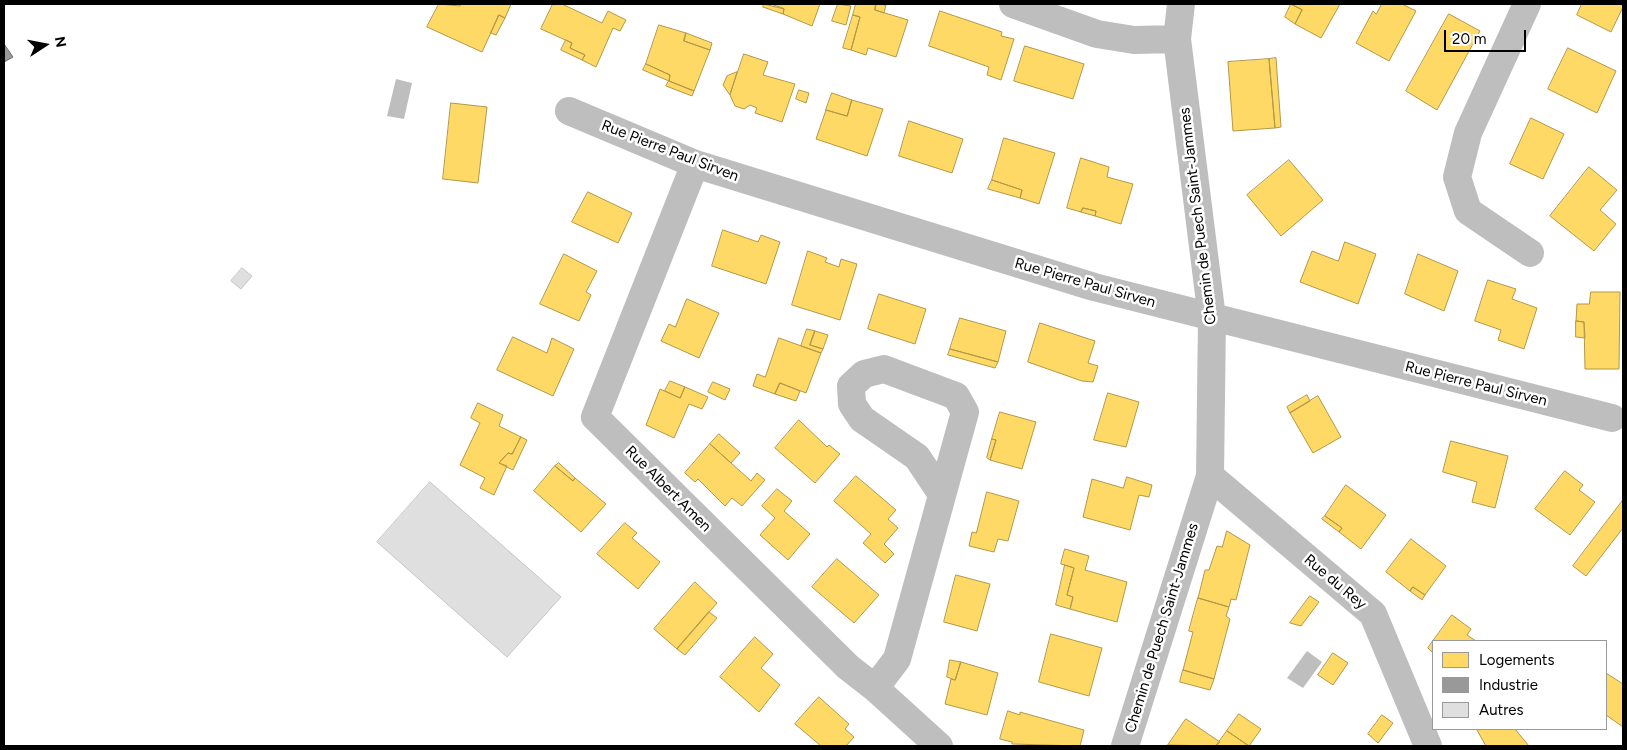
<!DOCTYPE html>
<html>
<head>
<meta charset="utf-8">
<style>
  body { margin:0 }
  #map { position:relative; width:1627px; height:750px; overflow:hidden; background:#fff; font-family:Figtree,sans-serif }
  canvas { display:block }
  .frame { position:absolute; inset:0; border:5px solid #000; pointer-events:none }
  .legend { position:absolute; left:1432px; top:640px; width:175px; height:90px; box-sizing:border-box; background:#fff; border:1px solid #999; margin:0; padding:6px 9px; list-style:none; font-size:15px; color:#000 }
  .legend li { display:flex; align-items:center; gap:10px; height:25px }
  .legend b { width:25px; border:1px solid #999 }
  .north { position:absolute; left:20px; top:20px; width:50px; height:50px; -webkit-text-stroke:4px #fff; paint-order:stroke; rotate:79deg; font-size:14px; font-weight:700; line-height:20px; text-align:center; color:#000 }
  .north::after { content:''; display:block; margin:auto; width:18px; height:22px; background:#000; clip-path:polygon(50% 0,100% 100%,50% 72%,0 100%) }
  .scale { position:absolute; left:1444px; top:30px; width:82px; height:22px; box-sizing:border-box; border:2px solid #000; border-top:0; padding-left:6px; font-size:15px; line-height:18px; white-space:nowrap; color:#000; -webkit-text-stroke:4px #fff; paint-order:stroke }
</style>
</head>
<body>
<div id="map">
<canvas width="1627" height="750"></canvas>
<div class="frame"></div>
<ul class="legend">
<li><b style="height:14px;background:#ffd966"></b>Logements</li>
<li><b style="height:14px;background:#999"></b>Industrie</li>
<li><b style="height:14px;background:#dfdfdf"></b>Autres</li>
</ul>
<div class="north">N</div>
<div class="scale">20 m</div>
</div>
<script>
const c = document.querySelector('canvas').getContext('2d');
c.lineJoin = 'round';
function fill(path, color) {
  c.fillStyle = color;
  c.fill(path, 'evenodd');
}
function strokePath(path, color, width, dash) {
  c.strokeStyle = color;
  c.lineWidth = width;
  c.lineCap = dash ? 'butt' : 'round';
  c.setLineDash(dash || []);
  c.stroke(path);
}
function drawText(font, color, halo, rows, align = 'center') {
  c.font = font + ' Figtree,sans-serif';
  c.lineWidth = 5;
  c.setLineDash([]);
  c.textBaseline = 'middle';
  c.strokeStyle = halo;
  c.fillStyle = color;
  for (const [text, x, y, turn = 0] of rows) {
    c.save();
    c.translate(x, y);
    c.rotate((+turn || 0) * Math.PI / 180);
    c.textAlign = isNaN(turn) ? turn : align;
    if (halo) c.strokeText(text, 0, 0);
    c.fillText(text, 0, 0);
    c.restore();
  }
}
fill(new Path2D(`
  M396,79L412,83L404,119L387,116Z
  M1307,651L1322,662L1303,688L1287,678Z`), '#bebebe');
const homes = new Path2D(`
  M439,4L460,6L461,4H511L505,18L499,15L482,52L427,27Z
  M553,4H562L602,23L608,11L626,20L620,31L613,28L596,67L582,60L585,55L570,48L572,43L541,29Z
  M764,4L784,9L783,14L763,7Z
  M771,4H820L812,26L783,14L784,9Z
  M838,4L851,6L846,25L832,21Z
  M856,4H876L875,10L908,20L896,57L868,48L866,55L851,50L860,17L853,15Z
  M876,4L886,5L884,13L875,10Z
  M1291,4L1302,10L1295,24L1285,17Z
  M1291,4H1340L1321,38L1295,24L1302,10Z
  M1382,4H1402L1416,11L1389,61L1356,43L1373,11L1376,14Z
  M1582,4H1623V7L1611,32L1577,15Z
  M940,11L1002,32L1001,36L1014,39L1001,80L987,75L989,67L929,46Z
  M1449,14L1480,31L1437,110L1406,91Z
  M499,15L505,18L496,35L491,33Z
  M853,15L860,17L851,50L843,48Z
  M659,25L686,33L684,41L710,50L694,91L669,81L670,75L646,64Z
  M686,33L712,43L710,50L684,41Z
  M566,40L572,43L570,48L585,55L582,60L561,50Z
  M1025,46L1084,64L1073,99L1014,81Z
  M1568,48L1616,71L1597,113L1548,89Z
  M744,54L768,62L763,75L795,84L782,122L755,113L757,108L750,105L744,109L735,106L730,95Z
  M1276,58L1281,127L1275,128L1269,59Z
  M1269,59L1275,128L1233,131L1228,62Z
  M646,64L670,75L669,81L643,70Z
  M737,72L730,95L723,85L727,76Z
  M669,81L694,91L692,96L666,86Z
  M799,90L809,93L806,103L796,99Z
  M832,93L852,100L847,116L826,110Z
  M852,100L883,109L867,156L816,139L826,110L847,116Z
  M451,103L487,107L478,183L443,179Z
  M1531,118L1564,134L1543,179L1510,164Z
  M909,121L963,139L952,173L899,156Z
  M1004,138L1055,153L1039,204L1020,198L1022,190L992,180Z
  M1081,158L1109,167L1107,177L1133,184L1121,224L1095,216L1096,211L1083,208L1081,212L1067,208Z
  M1289,160L1323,200L1281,236L1247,195Z
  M1589,167L1617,190L1600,210L1616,224L1594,251L1550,216Z
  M992,180L1022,190L1020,198L988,189Z
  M588,192L632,213L618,243L572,222Z
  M1083,208L1096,211L1095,216L1081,212Z
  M723,230L758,242L761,235L780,242L766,284L712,266Z
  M1345,242L1376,254L1358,304L1300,282L1312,251L1338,261Z
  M808,251L827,258L825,262L839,267L841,259L857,264L840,320L792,305Z
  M564,254L597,271L586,292L591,295L579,321L540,304Z
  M1418,254L1458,271L1444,311L1405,294Z
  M1488,280L1516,289L1512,299L1537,308L1524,349L1498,340L1501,330L1475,321Z
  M1591,292H1620L1619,369H1585L1584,322L1576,321L1577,304H1589Z
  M879,294L926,309L915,344L868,329Z
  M687,299L719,313L699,358L661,341L669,324L675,327Z
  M960,318L1006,331L998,362L950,349Z
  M1576,321L1584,322L1585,338L1576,337Z
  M1040,323L1095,341L1088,363L1098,366L1093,382L1082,381L1028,362Z
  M807,329L815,331L810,345L823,349L821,353L801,346Z
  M815,331L828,335L823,349L810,345Z
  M513,337L547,353L552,338L574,349L553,396L497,370Z
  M779,338L821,353L806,393L780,383L775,394L753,386L757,374L765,377Z
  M950,349L998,362L995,368L948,355Z
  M670,381L685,387L680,398L665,391Z
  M713,382L730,389L725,400L708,392Z
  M780,383L800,391L796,401L775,394Z
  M685,387L708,397L702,409L689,404L674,438L646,425L660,389L680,398Z
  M1108,393L1139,402L1126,447L1094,440Z
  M1307,395L1310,401L1290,413L1287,407Z
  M1318,396L1341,437L1313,453L1290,413Z
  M478,403L503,415L499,426L521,437L512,454L508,453L499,463L507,466L494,495L480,488L485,478L460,465L480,423L471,418Z
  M1000,412L1036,422L1022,469L990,460L996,440L992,439Z
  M799,420L827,447L829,445L840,454L815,483L775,448Z
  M719,434L740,453L731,463L710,444Z
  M521,437L527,440L513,470L499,463L508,453L512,454Z
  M992,439L996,440L990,460L987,458Z
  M1451,441L1508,456L1495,508L1472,502L1477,482L1443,472Z
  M710,444L751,481L757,473L765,480L742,506L732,498L725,506L698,479L695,482L685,473Z
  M559,463L575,478L573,481L555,466Z
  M555,466L573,481L575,478L606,504L581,532L534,491Z
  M1565,471L1583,485L1579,490L1595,502L1570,535L1535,509Z
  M856,476L896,510L888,519L898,528L884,544L894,554L885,563L863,543L871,534L834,501Z
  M1127,477L1152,485L1149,497L1139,495L1130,530L1083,517L1092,479L1123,488Z
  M1346,485L1386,515L1361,549L1339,532L1342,528L1325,516Z
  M777,489L792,501L784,511L810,534L788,560L760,535L775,518L762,506Z
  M987,492L1019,501L1008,541L998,539L994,552L969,546L972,532L976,533Z
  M1623,500V528L1586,576L1573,566Z
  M1325,516L1342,528L1339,532L1322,519Z
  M625,523L637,533L632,538L660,562L638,589L597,554Z
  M1227,531L1250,545L1236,600L1231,599L1229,607L1198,598L1205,570H1209L1217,546L1222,547Z
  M1411,539L1446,566L1425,595L1413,587L1410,591L1386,572Z
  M1065,549L1089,556L1085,570L1127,582L1117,622L1070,609L1073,597L1067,595L1074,568L1061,564Z
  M837,559L879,595L854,623L812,587Z
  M1065,565L1074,568L1067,595L1073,597L1070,609L1056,605Z
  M956,575L990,584L977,631L944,622Z
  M695,582L717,603L677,649L654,629Z
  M1413,587L1425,595L1422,600L1410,591Z
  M1310,596L1319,602L1301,626L1290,623Z
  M1198,598L1229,607L1226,616L1230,619L1214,679L1183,670L1193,632L1189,631Z
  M709,612L717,618L685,655L677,649Z
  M1452,615L1471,629L1467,635L1476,641H1433V653L1428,648Z
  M1051,634L1102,648L1089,696L1039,682Z
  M755,637L773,654L761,668L780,685L759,712L720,677Z
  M1333,653L1348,663L1333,685L1318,675Z
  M950,660L961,662L955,680L947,677Z
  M961,662L998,673L987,715L945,704L951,679L955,680Z
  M1183,670L1214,679L1210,690L1180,682Z
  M1606,673L1623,684V727L1606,715Z
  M819,697L849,724L845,729L854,737L846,746H821L795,724Z
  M1008,711L1020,715V712L1084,730L1080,746L1012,744V742L1000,739Z
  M1239,714L1261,729L1249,746L1227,731Z
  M1382,715L1393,723L1378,743L1368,734Z
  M1186,719L1220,742L1216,746L1168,745Z
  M1515,729L1529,746H1486L1477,730Z
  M1227,731L1249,746H1216Z`);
fill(homes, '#ffd966');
strokePath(homes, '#b29847', 1);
const industry = new Path2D(`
  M4,44L13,57L4,62Z`);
fill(industry, '#999');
strokePath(industry, '#6b6b6b', 1);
const building = new Path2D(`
  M242,268L252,276L241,289L231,281Z
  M430,482L561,597L507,657L377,542Z`);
fill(building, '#dfdfdf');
strokePath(building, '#c6c6c6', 1);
strokePath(new Path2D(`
  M1013,4L1097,34L1134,40L1177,39
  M1527,4L1468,133L1457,177L1468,211L1530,253
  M569,111L695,164L1094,287L1612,418
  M695,164L595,417L848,667L875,688L939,746
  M1210,476L1373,614L1428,746
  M875,688L897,659L965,412L956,396L884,369L864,374L851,386L852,404L862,419L917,457L941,493
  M1125,746L1210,476L1212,318L1177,39L1181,4`), '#bebebe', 28);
drawText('15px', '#000', '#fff', [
  ["Rue Pierre Paul Sirven",670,151,21],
  ["Chemin de Puech Saint-Jammes",1198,216,-97],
  ["Rue Pierre Paul Sirven",1085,283,16],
  ["Rue Pierre Paul Sirven",1476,384,14],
  ["Rue Albert Amen",668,489,45],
  ["Rue du Rey",1335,582,40],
  ["Chemin de Puech Saint-Jammes",1162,628,-73]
]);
</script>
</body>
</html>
